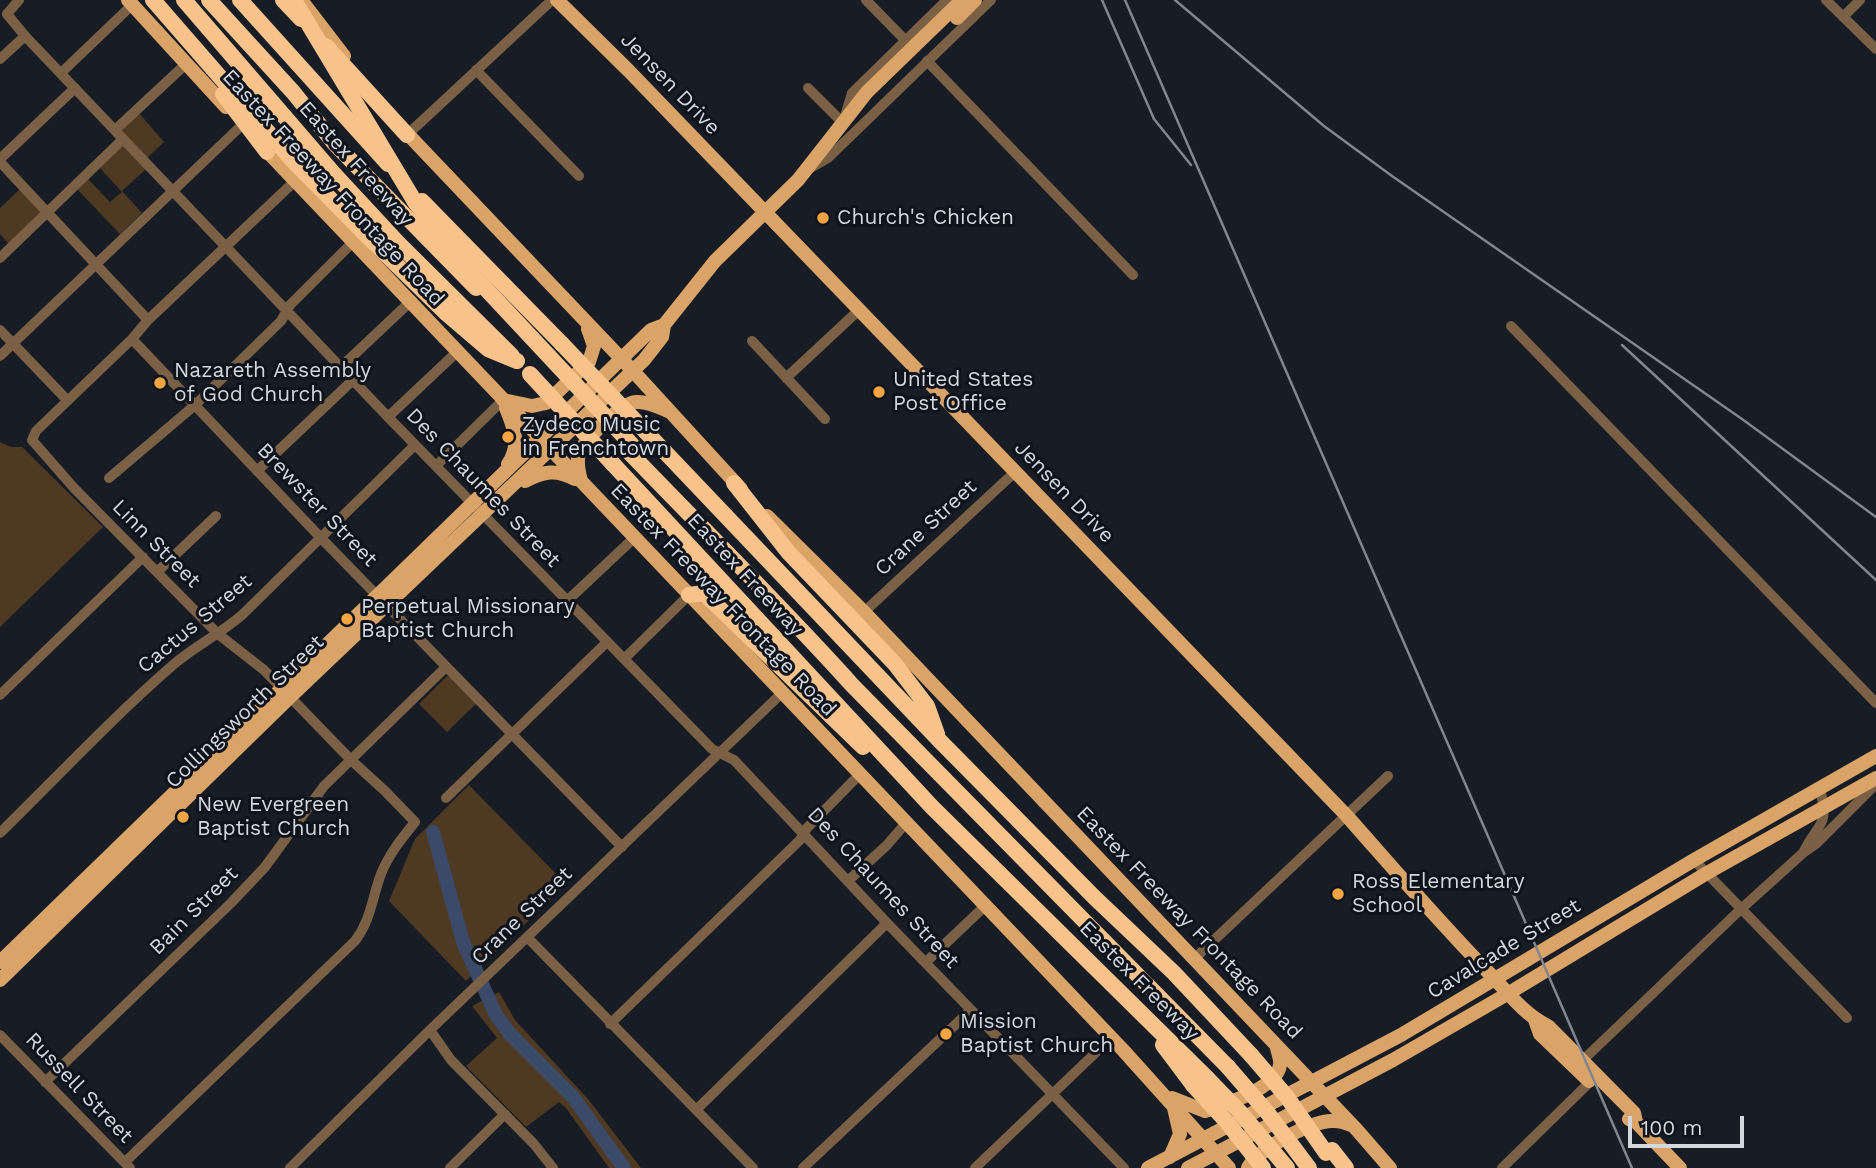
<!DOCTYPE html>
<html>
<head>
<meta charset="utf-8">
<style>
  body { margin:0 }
  #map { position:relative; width:1876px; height:1168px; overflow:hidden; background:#171c25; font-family:"Work Sans",sans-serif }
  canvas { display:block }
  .scale { position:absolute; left:1628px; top:1116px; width:116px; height:32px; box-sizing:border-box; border:4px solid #d3d7de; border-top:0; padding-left:9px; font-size:21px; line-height:24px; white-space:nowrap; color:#d3d7de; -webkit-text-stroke:5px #0e131c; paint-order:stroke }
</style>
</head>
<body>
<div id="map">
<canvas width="1876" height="1168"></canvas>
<div class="scale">100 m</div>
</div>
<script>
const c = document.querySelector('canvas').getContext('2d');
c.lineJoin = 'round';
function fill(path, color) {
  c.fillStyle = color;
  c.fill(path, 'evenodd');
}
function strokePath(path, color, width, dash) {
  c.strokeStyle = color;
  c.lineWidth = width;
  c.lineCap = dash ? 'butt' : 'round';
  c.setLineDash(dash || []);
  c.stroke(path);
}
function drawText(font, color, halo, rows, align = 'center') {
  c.font = font + ' "Work Sans",sans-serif';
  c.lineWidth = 6;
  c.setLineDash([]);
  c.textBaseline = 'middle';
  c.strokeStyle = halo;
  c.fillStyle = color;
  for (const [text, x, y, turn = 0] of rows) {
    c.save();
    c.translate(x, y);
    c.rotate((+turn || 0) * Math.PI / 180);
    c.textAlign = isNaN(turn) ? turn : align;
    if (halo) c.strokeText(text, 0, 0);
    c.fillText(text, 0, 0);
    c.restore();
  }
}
fill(new Path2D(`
  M138,112L164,142L147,158L122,133L123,129Z
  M121,146H126L147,168L122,191L142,213L120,234L77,189L88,179L110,202L122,192L99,167Z
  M21,188L42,211L9,244L0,234V208Z
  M0,442L11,447H22L103,527L0,627Z
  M447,676L452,677L477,703L447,732L419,704Z
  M469,785L566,884L466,981L389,901L415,839Z
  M499,992L515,1020L588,1099L641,1168H609L566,1108L559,1102L526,1127L466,1066L497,1038L472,1006Z`), '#4e3922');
strokePath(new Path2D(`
  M433,832L463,942L496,1015L510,1034L573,1097L624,1168`), '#3c4a6a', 14);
strokePath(new Path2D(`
  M19,0L7,14L25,36L388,417L712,749L734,760L887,923L1124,1168
  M866,0L905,40
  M1826,0L1876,49
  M1843,17L1860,0
  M0,59L25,36
  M927,61L1133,275
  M476,70L579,176
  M61,73L132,5
  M808,88L843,123L852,93L947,0
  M115,130L187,63
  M407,135L552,0
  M0,159L75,88
  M0,162L148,320
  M809,169L828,158L991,0
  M0,258L123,139
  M1511,326L1876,703
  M0,330L67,400
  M132,339L321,538L622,847
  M752,341L825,419
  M0,356L242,125
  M341,367L410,302
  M786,378L859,310
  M388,417L458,351
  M436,466L503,400
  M257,471L353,380
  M109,478L194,406L281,321L290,305L353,242
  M157,572L216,516
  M567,601L634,538
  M864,612L1015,472
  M624,659L689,595
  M0,695L143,557
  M446,798L607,642
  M0,833C57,777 113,717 173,665C195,646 220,634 242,615L415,445
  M1804,851C1820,819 1829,829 1820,788
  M1694,860L1847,1018
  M849,880L887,845L906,823
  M527,937L753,1168
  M1194,959L1388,776
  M926,962L985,906
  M610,1024L800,840L807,828L860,774
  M430,1030L451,1060L534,1144L553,1168
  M0,1035L130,1168
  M1582,1061L1741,909L1803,853L1816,844L1876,784
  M45,1082L231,903L265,867L324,786L446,667
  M696,1110L887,923
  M125,1162L355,941C371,920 372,898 381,874C389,854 402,838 415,822L385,791L351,760L264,670L218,634L74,488L32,440L36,431L132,339L148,320L295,181
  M290,1168L430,1030L782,693
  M450,1168L505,1114
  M803,1168L971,1010
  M975,1168L1111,1038
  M1502,1168L1590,1082`), '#7a6044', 10);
strokePath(new Path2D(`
  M128,0L226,107
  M301,0L344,56
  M557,0L629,71L1346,815C1393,868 1439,922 1488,972C1507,991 1524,1015 1548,1026L1634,1113L1636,1122
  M957,18L975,0
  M400,126L633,371L741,489
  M261,145L1123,1050L1229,1168
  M503,400L532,406L546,403L589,362L594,346L588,329
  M506,408C514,427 521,446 508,464
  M525,481C544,471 556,469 575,479
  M581,481C579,472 576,463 579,454C584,440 621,403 636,402C647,401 659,407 668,411
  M767,516L864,612L1357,1130L1390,1168
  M0,962L651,330L664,325
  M0,980L290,697L644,360L662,337L664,325L715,261L798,180L867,92L962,0
  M1535,1020L1540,1034L1589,1081
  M1172,1098L1205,1111C1224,1105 1277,1088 1280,1065C1281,1060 1278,1053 1277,1048
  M1629,1119L1636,1122L1680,1168
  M1170,1157L1180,1134L1174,1108
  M1148,1168L1401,1035L1694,860L1876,756
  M1188,1168L1393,1060L1509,993L1707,873L1876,778
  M1248,1168C1257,1150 1313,1119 1334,1121C1340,1121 1346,1123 1351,1125`), '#daa469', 14);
strokePath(new Path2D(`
  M153,0L294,162L367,236L447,314L488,349L517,361
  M184,0L334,174L398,243L512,356
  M209,0L293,92L335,144L476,288
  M240,0L388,164
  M283,0L301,19
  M326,46L407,135
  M223,94L267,152
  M422,201L562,344
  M646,432L939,740L1095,898L1174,973L1251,1055
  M627,450C702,528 779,604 852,685L1228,1067
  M613,464L932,807L1207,1078
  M734,483L789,553L895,664L927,706L937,734
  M689,595L704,593L863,747
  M1163,1045L1193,1085
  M1332,1150L1346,1168`), '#f7c38b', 16);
strokePath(new Path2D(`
  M1102,0L1154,119L1191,165
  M1125,0L1632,1168
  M1175,0L1324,126L1392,176L1742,419L1876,517
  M1622,345L1876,580`), '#82868e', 2.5);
strokePath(new Path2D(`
  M294,0L415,202L473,275L632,445
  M562,344L646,432
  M530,374L613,464
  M1251,1055L1287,1097L1326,1153
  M1228,1067L1267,1112L1309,1168
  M1207,1078L1240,1112L1287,1168
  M1193,1085L1226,1121L1263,1168`), '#f7c38b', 16);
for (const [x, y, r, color] of [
  [823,218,7,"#f4a443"],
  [160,383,7,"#f4a443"],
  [879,392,7,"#f4a443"],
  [508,437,7,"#f4a443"],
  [347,619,7,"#f4a443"],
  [183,817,7,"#f4a443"],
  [1338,894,7,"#f4a443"],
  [946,1034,7,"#f4a443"]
]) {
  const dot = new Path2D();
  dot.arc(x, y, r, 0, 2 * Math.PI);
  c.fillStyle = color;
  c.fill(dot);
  strokePath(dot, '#0e131c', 2.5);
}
drawText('21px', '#d3d7de', '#0e131c', [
  ["Jensen Drive",670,84,46],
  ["Eastex Freeway",356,164,48],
  ["Eastex Freeway Frontage Road",333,188,47],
  ["Des Chaumes Street",483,488,46],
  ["Jensen Drive",1064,492,46],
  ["Brewster Street",317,505,46],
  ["Crane Street",926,528,-43],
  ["Linn Street",156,544,45],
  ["Eastex Freeway",745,575,47],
  ["Eastex Freeway Frontage Road",723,600,46],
  ["Cactus Street",195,624,-40],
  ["Collingsworth Street",245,712,-44],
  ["Des Chaumes Street",883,888,47],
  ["Bain Street",194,911,-45],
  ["Crane Street",522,916,-44],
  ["Eastex Freeway Frontage Road",1189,923,46],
  ["Cavalcade Street",1504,949,-31],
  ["Eastex Freeway",1139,981,45],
  ["Russell Street",79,1088,46]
]);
drawText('21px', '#d3d7de', '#0e131c', [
  ["Church's Chicken",837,218],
  ["Nazareth Assembly",174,371],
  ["of God Church",174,395],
  ["United States",893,380],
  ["Post Office",893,404],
  ["Zydeco Music",522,425],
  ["in Frenchtown",522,449],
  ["Perpetual Missionary",361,607],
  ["Baptist Church",361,631],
  ["New Evergreen",197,805],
  ["Baptist Church",197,829],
  ["Ross Elementary",1352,882],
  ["School",1352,906],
  ["Mission",960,1022],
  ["Baptist Church",960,1046]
], 'left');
</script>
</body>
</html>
